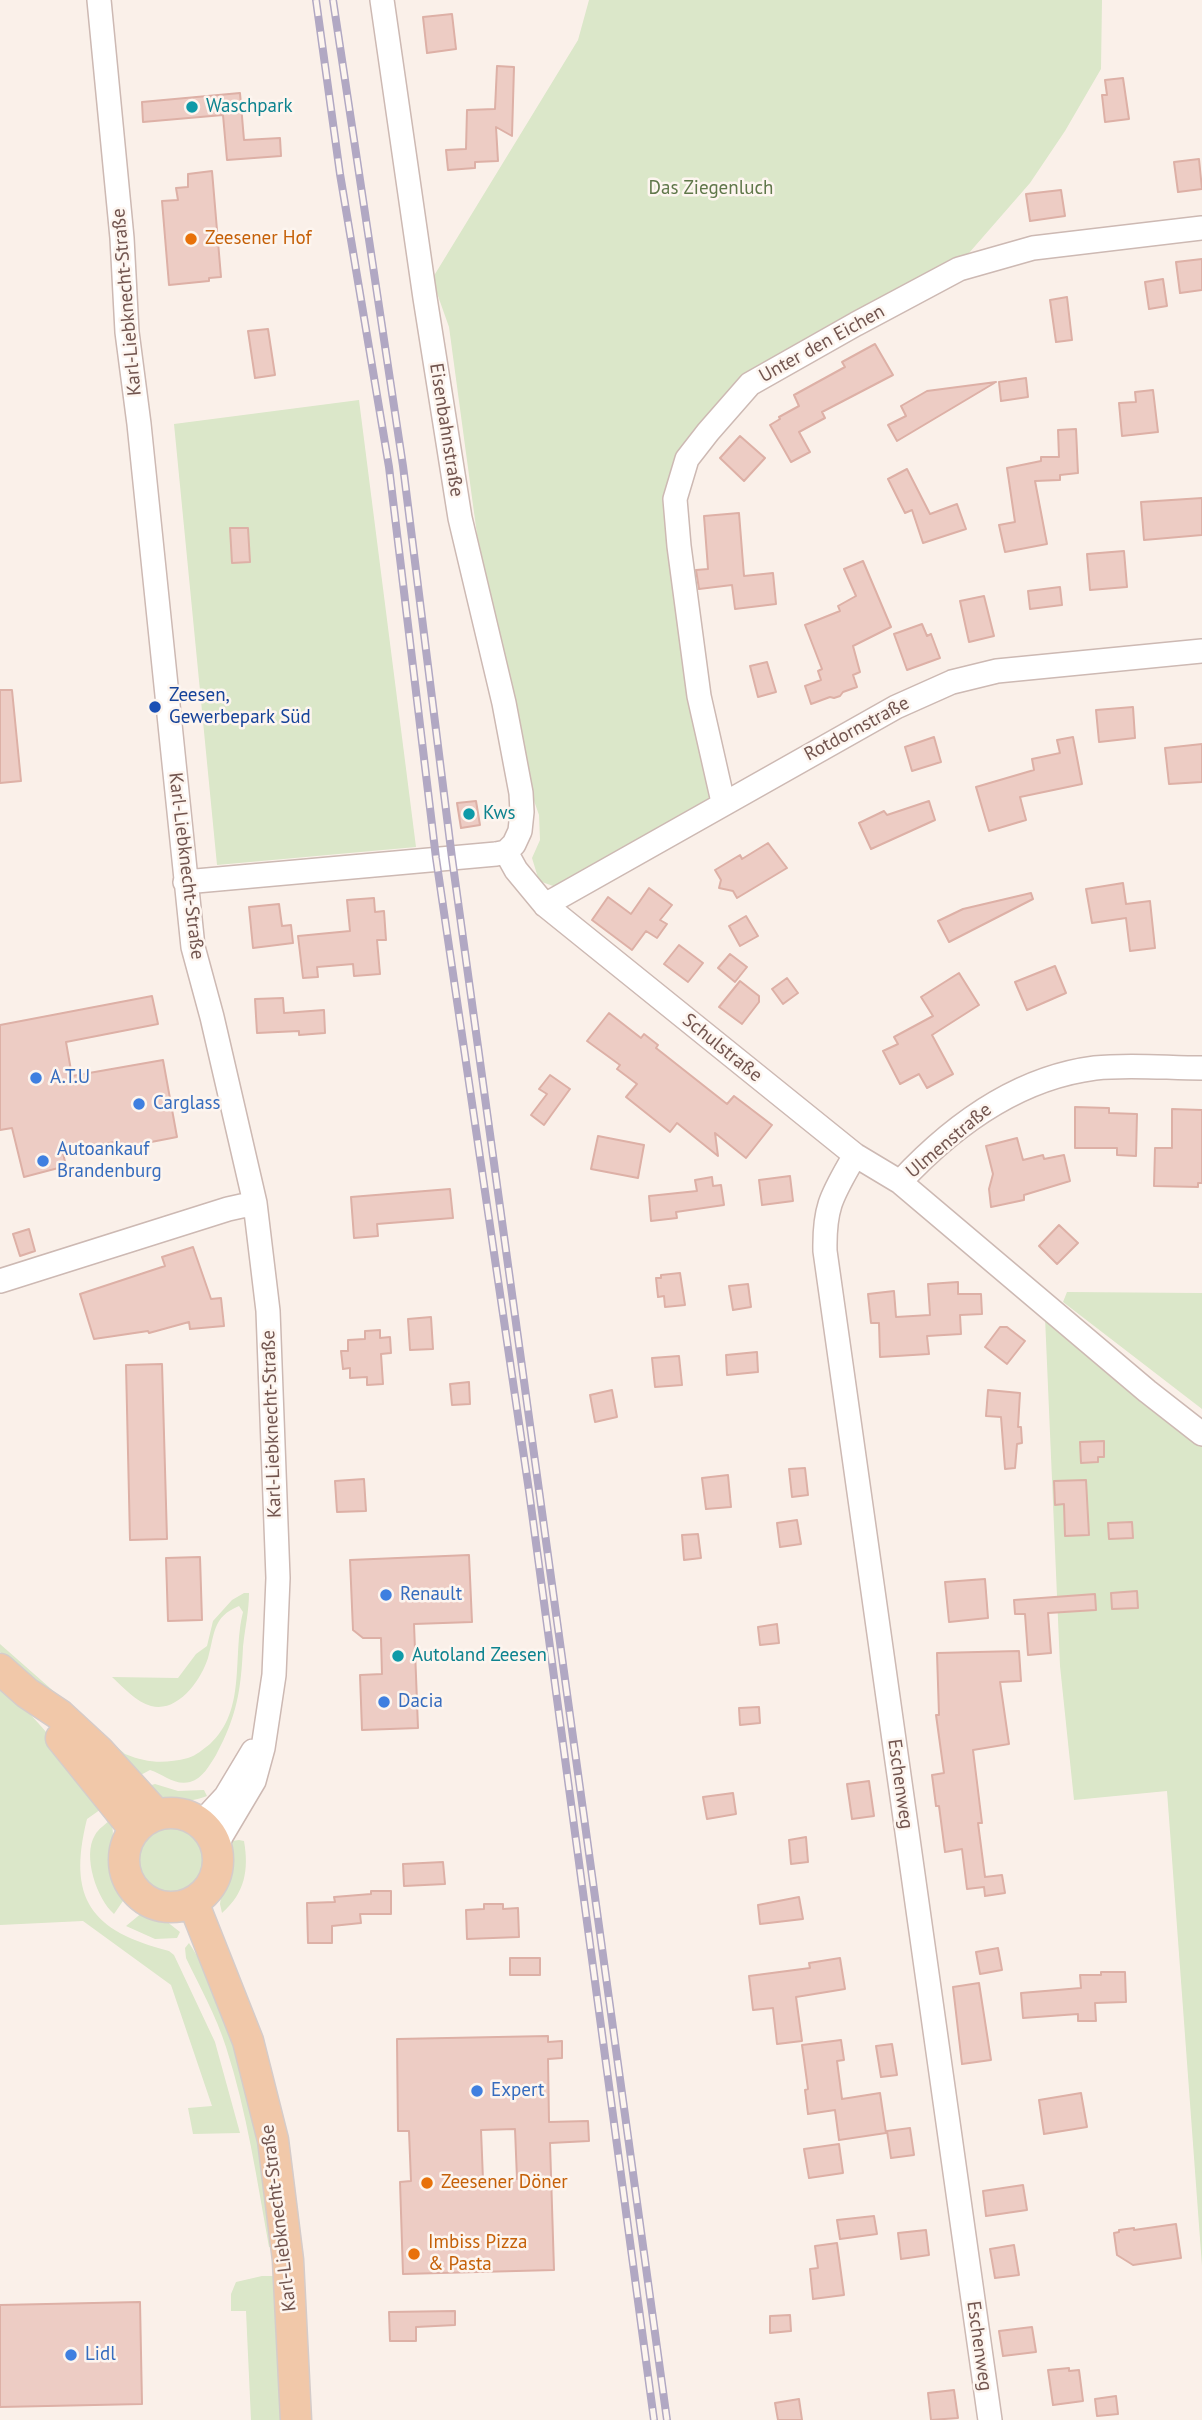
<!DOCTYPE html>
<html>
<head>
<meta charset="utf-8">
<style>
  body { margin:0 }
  canvas { display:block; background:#faf0e9 }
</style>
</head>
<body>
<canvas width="1202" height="2420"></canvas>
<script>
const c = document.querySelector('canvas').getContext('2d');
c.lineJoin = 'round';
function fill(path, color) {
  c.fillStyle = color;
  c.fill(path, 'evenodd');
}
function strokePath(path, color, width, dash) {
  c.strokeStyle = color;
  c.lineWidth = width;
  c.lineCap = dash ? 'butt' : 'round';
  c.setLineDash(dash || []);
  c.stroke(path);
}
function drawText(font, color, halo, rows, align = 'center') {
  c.font = font + ' "PT Sans",sans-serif';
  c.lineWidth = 5;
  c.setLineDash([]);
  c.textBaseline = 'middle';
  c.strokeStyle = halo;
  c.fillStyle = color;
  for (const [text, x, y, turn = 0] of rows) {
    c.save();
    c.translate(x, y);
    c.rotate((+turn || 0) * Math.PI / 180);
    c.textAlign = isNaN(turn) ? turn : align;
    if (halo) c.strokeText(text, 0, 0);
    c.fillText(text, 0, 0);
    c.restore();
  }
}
fill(new Path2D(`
  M589,0H1102L1101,69L1065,131L1030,183L969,253L907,298L750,384L708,432L675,499L723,802L556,887L539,881L532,858L540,840L539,815L532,795L509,708L478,542L449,327L432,279L578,40Z
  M359,400L416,847L217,865L174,424Z
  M1067,1292L1202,1293V1409L1063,1302Z
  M1045,1317L1202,1439V2266L1167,1791L1074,1800L1060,1666Z
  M244,1593H249C249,1611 245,1628 243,1647C241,1690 237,1716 216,1755C209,1766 203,1778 190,1782C175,1786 163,1774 150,1770L135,1778L32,1678L0,1652V1644L125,1754C147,1763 164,1764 188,1758C197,1755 202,1750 210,1744C247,1710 232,1656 243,1612L239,1606C212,1617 215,1634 208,1658C201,1680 178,1713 151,1706C136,1702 123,1687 112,1677L178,1678L196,1654L207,1646L213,1621L232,1600Z
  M0,1685C41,1721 72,1763 104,1807L87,1819C67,1899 91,1931 169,1951L174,1955L215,2042L240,2133L193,2134L188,2108L212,2106L171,1985L83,1921L0,1925Z
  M155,1784L178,1791L204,1790L207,1796C196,1801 172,1804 161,1798C157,1796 152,1790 148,1786Z
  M111,1819C114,1832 113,1842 111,1854C108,1870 117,1886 125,1898L114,1914C97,1899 82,1856 95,1835C98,1829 106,1824 111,1819Z
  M137 1859a33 33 0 1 1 66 0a33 33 0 1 1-66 0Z
  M239,1840L244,1841C249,1870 245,1893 222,1913L220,1904L222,1890L229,1877L230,1845L232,1841Z
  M143,1912L166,1921L180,1932L177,1938L155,1939L126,1926Z
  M189,1943C248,2032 261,2143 276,2247H269C257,2180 247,2112 226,2047C216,2016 200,1987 186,1958L185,1948Z
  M262,2276H273L281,2282L289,2420H251L246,2311H231V2294L236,2282Z`), '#dbe7c9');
const building = new Path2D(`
  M452,14L456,49L427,53L423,17Z
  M497,66L514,67L512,136L496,127L498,161L475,162V168L448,170L446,150L466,149L467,110L495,109Z
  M1123,78L1129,119L1105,122L1102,95H1107L1105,80Z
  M240,93L244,140L280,138L281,156L227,160L223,115L143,122L142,102Z
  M1199,159L1202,189L1178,192L1174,162Z
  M212,171L221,277L209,278V281L169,285L162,201L178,200L176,188L188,187V174Z
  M1061,190L1065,216L1030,221L1026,194Z
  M1202,259V290L1180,293L1176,262Z
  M1163,279L1167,306L1149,309L1145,282Z
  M1067,297L1072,340L1056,342L1050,300Z
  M268,329L275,375L255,378L248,331Z
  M875,344L893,375L822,412L825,418L799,432L810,452L791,462L770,425L780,419L779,417L799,406L794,395L845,367L842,362Z
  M1026,378L1028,397L1001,401L999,382Z
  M996,382L897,441L888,425L906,416L901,406L927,391Z
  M1153,390L1158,432L1122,436L1119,403L1136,402L1135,392Z
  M1076,429L1078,473L1060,475V480L1035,481L1047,544L1005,552L999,525L1015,522L1007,468L1041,461V457H1059L1058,430Z
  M740,436L765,458L744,481L720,458Z
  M907,469L930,514L957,504L966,529L923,543L912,510L905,513L888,479Z
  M1202,498V535L1144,540L1141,502Z
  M739,513L744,576L773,573L776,604L735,609L732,585L699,589L696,570L708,569L704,516Z
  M230,528H248L250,562L232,563Z
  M1124,551L1127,587L1090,590L1087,554Z
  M863,561L891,627L853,646L860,672L853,675L857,687L843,692L840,696L834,698L830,697L811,704L805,686L821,680L818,671L822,669L805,625L840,611L838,606L856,596L844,569Z
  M1060,587L1062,605L1030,609L1028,591Z
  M984,596L994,636L969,642L960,601Z
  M922,624L927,636L931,634L940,658L907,670L894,634Z
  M767,662L776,692L758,697L750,666Z
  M0,690H12L21,781L0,783Z
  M1133,707L1135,738L1099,742L1096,710Z
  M934,737L941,762L912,771L905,747Z
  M1073,737L1082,784L1020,797L1026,820L989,831L976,787L1034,770L1032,759L1060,753L1057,740Z
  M1202,744V782L1169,784L1165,748Z
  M476,801L480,825L461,828L457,803Z
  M929,801L935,820L871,849L859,823L884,811L887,815Z
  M768,843L787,868L737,898L733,891L719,888L721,880L715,870L740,855L742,859Z
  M1123,883L1126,904L1150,901L1155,948L1130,951L1126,918L1092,923L1086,889Z
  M649,888L672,905L660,920L667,924L657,938L646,931L632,950L592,920L608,897L631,914Z
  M1031,893L1033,899L949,942L938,921L963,909Z
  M374,898L375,912L384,911L386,940H377L380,974L354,976L353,964L317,967L318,977L303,978L298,936L350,931L347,900Z
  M279,904L282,926L291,925L293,943L253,948L249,907Z
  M746,916L758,936L740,946L729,926Z
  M679,945L703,963L688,982L664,964Z
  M730,954L747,967L735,982L718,968Z
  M1055,966L1066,993L1027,1010L1015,982Z
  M959,973L979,1005L932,1035L953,1074L927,1088L919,1074L900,1084L883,1051L898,1044L894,1037L933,1016L921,997Z
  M787,978L798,993L783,1004L772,989Z
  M740,981L759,996V1002L742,1024L719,1007Z
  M152,996L158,1024L66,1042L72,1076L163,1060L177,1137L115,1149L114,1142L63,1153L66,1166L24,1177L12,1128L0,1130V1025Z
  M283,998L284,1013L324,1010L325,1033L299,1035V1031L257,1033L255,999Z
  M609,1013L641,1038L644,1034L658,1045L656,1048L727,1104L734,1096L772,1125L746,1158L715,1133L718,1156L677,1123L670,1132L626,1097L637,1084L617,1069L620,1065L587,1041Z
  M550,1075L570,1089L544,1125L531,1115L547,1094L539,1089Z
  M1075,1107L1109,1108V1113L1137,1114L1136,1156L1117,1155V1148H1075Z
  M1172,1109L1202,1110V1183H1198V1187L1154,1186L1155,1148H1172Z
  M598,1136L644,1145L638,1178L591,1169Z
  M1017,1138L1023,1160L1043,1155L1044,1159L1064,1155L1070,1181L1024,1195V1200L991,1207L989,1189L993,1174L986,1146Z
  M790,1176L793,1201L762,1205L759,1180Z
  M712,1177L713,1186L721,1185L724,1205L676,1212L677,1218L651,1221L649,1196L697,1191L695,1180Z
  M450,1189L453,1218L377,1224L378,1236L354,1238L351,1197Z
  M1059,1225L1078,1243L1057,1264L1039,1246Z
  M29,1229L35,1251L20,1256L13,1234Z
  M193,1247L211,1299L221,1298L224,1326L190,1329L189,1322L149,1333L148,1331L94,1339L80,1294L165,1266L162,1257Z
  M680,1273L685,1305L665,1307L664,1296L658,1297L656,1278H661V1275Z
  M958,1282V1294H981L982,1314L960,1315L961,1334L927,1336L929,1354L880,1357L879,1323H871L868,1294L894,1291L896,1317L930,1315L928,1284Z
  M748,1284L751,1307L733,1310L729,1286Z
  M431,1317L433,1349L410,1350L408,1319Z
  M1000,1327H1007L1025,1341L1007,1364L985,1347Z
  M380,1330V1338L390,1337L391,1353L381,1354L383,1384L367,1385V1377L350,1378V1368L343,1369L341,1351H348V1340L365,1339V1331Z
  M757,1352L758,1372L727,1375L726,1355Z
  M679,1356L682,1385L655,1387L652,1358Z
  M162,1364L167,1539L130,1540L126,1365Z
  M469,1382L470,1404L452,1405L450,1384Z
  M612,1390L617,1417L595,1422L590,1395Z
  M988,1390L1020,1393L1018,1427H1021L1022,1443L1017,1444L1015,1468L1005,1469L1001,1417L986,1416Z
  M1104,1441V1457H1098V1462L1081,1463L1080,1442Z
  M805,1468L808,1495L792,1497L789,1469Z
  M728,1475L731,1507L706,1509L702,1478Z
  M364,1479L366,1511L337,1512L335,1481Z
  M1086,1480L1089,1535L1065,1536L1064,1504L1055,1505L1054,1481Z
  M797,1520L801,1544L780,1547L777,1523Z
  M1132,1522L1133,1538L1109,1539L1108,1523Z
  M698,1534L701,1558L684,1560L682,1535Z
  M469,1555L472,1622L414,1624L418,1728L362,1730L360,1675L382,1674L381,1638H363L353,1630L350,1560Z
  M200,1557L202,1620L168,1621L166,1558Z
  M985,1579L988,1618L949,1622L945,1582Z
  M1137,1591L1138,1608L1112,1609L1111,1593Z
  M1095,1594L1096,1610L1048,1613L1051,1653L1028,1655L1025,1614H1015L1014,1600Z
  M777,1624L779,1643L760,1645L758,1627Z
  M1019,1651L1021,1681L1000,1682L1009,1744L973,1750L982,1823H978L985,1877L1002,1875L1005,1893L985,1896L984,1887L967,1889L962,1849L945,1852L939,1806H936L932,1775L944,1773L936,1715H939L937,1653Z
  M759,1707L760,1723L740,1725L739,1708Z
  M869,1781L874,1816L852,1819L847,1784Z
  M733,1793L736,1814L707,1819L703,1797Z
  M806,1837L808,1862L791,1864L789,1840Z
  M443,1862L445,1884L404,1886L403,1864Z
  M371,1891H391V1914H360L361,1923L332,1926V1943H308L307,1903L335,1902L334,1897L371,1894Z
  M799,1897L803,1919L760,1924L758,1905Z
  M484,1904H503V1909L518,1908L519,1937L467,1939L466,1910L484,1909Z
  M998,1948L1002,1970L980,1974L976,1952Z
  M510,1958H540V1975H510Z
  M840,1958L845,1989L796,1997L802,2041L777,2044L773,2008L753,2010L749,1976L810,1968L809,1963Z
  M1101,1972H1125L1126,2002L1095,2003L1096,2021H1078V2014L1023,2018L1021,1993L1081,1988L1080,1975H1101Z
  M979,1983L991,2060L962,2064L953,1987Z
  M548,2036V2042L562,2041V2058L548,2059L549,2122L588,2121L589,2141L550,2143L554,2270L403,2274L400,2182L411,2181L409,2131H398L397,2039ZM515,2129L517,2179L483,2180L481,2130Z
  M841,2040L844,2060L837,2061L842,2099L880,2093L886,2133L839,2140L835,2110L808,2114L805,2090L808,2089L802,2045Z
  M892,2044L897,2075L881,2077L876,2046Z
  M1081,2093L1087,2127L1044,2134L1039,2100Z
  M910,2128L914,2155L891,2158L887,2131Z
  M839,2144L843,2173L809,2178L804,2149Z
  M1023,2185L1027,2210L986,2216L983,2191Z
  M874,2216L877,2234L840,2239L837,2220Z
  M1176,2224L1181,2258L1133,2265L1117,2255L1114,2233L1119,2232V2230L1134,2228V2230Z
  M926,2230L929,2255L901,2259L898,2233Z
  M837,2243L844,2295L813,2299L810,2269L818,2268L815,2246Z
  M1014,2245L1019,2275L995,2278L990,2249Z
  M140,2302L142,2404L0,2407V2305Z
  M455,2311V2325L416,2327V2341H390L389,2312Z
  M790,2315L791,2331L770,2333V2316Z
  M1032,2327L1036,2352L1003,2356L999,2331Z
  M1069,2368V2371L1079,2370L1083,2401L1053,2405L1048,2370Z
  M954,2390L958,2418L931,2420L928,2393Z
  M1116,2396L1118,2414L1097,2416L1095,2399Z
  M799,2399L802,2420H778L775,2403Z`);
fill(building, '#edccc4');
strokePath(building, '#ddb0a6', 2);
const minor = new Path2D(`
  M99,0L122,238L127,332L139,424L193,947L212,1017L255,1203L268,1311L278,1578L274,1675L263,1748L254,1781L216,1845
  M723,802L699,696L679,546L675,499L687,459L708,432L750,384L856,324L959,269L1033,248L1202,228
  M506,852L516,870L545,905L855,1155L900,1182L1147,1391L1202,1434
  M185,882L496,854L506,852L514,844L520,831L522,812L521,793L504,703L460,518L425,298L382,0
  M545,905L896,707L952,682L997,671L1202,651
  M855,1155C833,1194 824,1205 825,1251L990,2420
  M900,1182C952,1126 1017,1078 1095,1068C1128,1064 1168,1068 1202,1068
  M0,1281L228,1209L255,1203
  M201,1823L226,1796L253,1751`);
const major = new Path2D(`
  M0,1669L27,1693L60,1715L99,1751L157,1815
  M61,1738L135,1830
  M124 1860a47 47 0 1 1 94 0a47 47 0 1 1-94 0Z
  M193,1902L248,2041L273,2140L288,2260L296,2420`);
strokePath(minor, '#cdb9b3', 26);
strokePath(major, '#d5ccca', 33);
strokePath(minor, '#fff', 23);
strokePath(major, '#f1c8a9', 30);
const rail = new Path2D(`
  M316,0L340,174L389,467L436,858L529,1491L654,2420
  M333,0L403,466L452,858L667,2420`);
strokePath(rail, '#b1a8c3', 8);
strokePath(rail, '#fdf5ef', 5, [16]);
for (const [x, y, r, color] of [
  [192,107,7,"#0f9aa8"],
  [191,239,7,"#e8710a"],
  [155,707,7,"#1a4fb4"],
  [469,814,7,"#0f9aa8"],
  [36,1078,7,"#3f7fe0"],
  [139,1104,7,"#3f7fe0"],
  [43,1161,7,"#3f7fe0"],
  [386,1595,7,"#3f7fe0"],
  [398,1656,7,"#0f9aa8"],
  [384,1702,7,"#3f7fe0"],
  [477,2091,7,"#3f7fe0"],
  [427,2183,7,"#e8710a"],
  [414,2254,7,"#e8710a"],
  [71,2355,7,"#3f7fe0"]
]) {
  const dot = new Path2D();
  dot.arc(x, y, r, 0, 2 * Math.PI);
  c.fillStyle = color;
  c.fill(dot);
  strokePath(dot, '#fdf5ef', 2.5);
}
drawText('19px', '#0d838f', '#fdf5ef', [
  ["Waschpark",206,107],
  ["Kws",483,814],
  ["Autoland Zeesen",412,1656]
], 'left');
drawText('19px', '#5f7749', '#fdf5ef', [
  ["Das Ziegenluch",711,189]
]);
drawText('19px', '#c56008', '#fdf5ef', [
  ["Zeesener Hof",205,239],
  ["Zeesener Döner",441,2183],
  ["Imbiss Pizza",428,2243],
  ["& Pasta",428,2265]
], 'left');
drawText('19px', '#72554f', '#fdf5ef', [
  ["Karl-Liebknecht-Straße",127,302,-95],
  ["Unter den Eichen",822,344,-29],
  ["Eisenbahnstraße",446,430,81],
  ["Rotdornstraße",857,729,-28],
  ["Karl-Liebknecht-Straße",186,866,83],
  ["Schulstraße",722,1048,39],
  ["Ulmenstraße",949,1141,-40],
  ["Karl-Liebknecht-Straße",272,1424,-92],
  ["Eschenweg",900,1784,82],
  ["Karl-Liebknecht-Straße",279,2218,-97],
  ["Eschenweg",979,2346,82]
]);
drawText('19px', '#164399', '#fdf5ef', [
  ["Zeesen,",169,696],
  ["Gewerbepark Süd",169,718]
], 'left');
drawText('19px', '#366cbe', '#fdf5ef', [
  ["A.T.U",50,1078],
  ["Carglass",153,1104],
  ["Autoankauf",57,1150],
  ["Brandenburg",57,1172],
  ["Renault",400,1595],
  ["Dacia",398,1702],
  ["Expert",491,2091],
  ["Lidl",85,2355]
], 'left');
</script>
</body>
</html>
